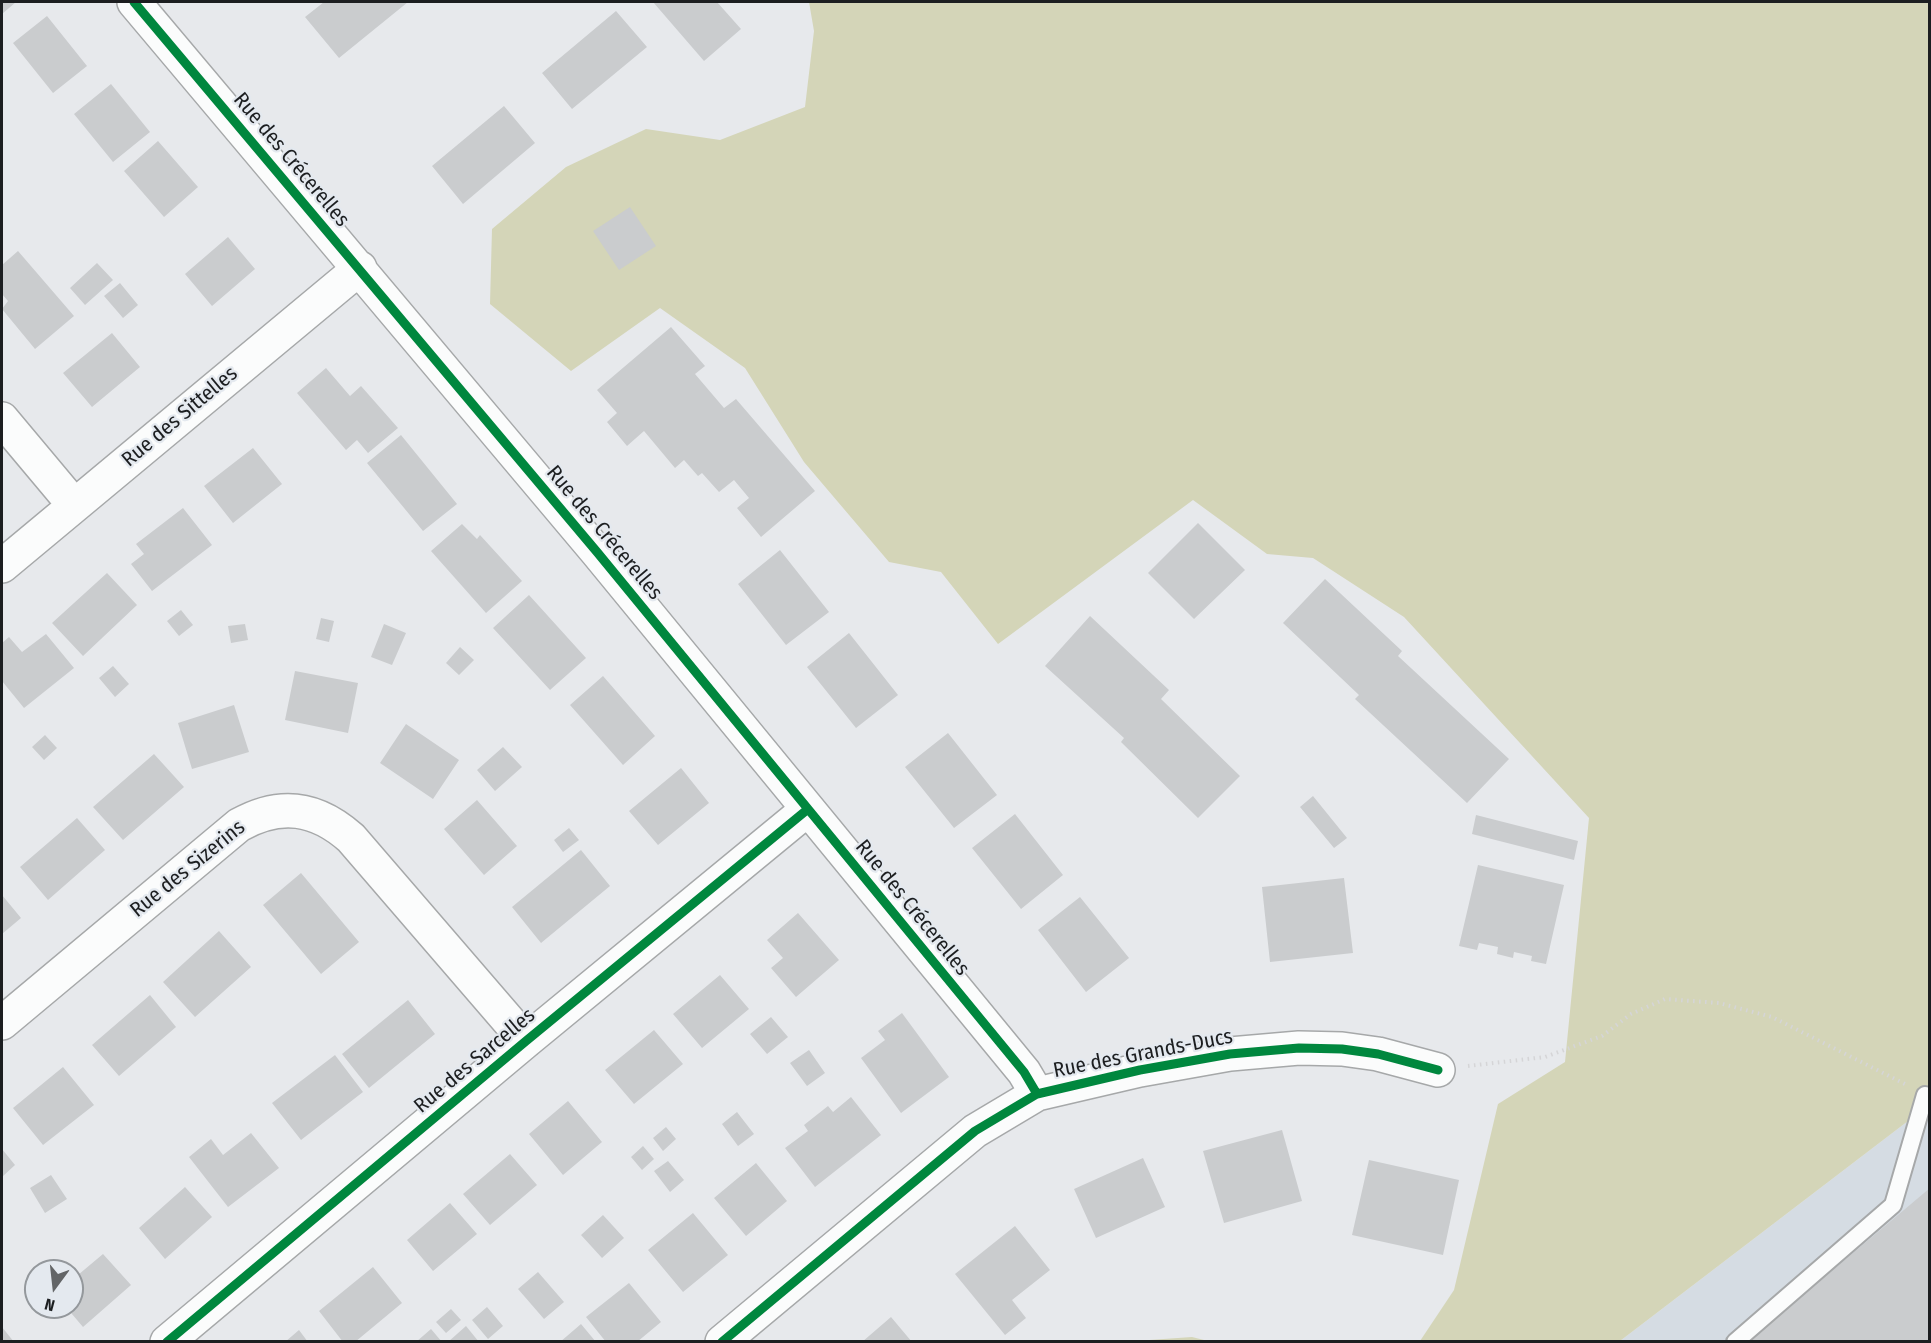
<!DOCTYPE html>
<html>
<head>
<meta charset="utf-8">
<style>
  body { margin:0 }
  #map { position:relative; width:1931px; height:1343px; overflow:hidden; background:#e7e9ec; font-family:"Fira Sans Condensed",sans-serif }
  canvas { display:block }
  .frame { position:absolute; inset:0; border:3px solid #1c1e20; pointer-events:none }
  .north { position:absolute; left:24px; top:1259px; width:60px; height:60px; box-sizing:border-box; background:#e4e9ef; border:2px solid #94989c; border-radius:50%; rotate:195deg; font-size:16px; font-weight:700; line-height:24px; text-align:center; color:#1c1e20 }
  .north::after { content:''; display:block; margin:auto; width:21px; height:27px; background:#636567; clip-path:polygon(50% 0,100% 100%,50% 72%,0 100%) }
</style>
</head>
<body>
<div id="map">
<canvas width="1931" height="1343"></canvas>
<div class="frame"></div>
<div class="north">N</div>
</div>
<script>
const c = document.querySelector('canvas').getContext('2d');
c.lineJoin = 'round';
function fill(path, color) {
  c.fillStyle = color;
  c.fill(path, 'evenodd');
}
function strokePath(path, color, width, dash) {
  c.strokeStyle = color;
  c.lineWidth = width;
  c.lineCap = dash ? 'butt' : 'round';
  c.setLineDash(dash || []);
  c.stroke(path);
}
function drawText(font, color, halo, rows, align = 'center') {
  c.font = font + ' "Fira Sans Condensed",sans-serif';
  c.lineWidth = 4.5;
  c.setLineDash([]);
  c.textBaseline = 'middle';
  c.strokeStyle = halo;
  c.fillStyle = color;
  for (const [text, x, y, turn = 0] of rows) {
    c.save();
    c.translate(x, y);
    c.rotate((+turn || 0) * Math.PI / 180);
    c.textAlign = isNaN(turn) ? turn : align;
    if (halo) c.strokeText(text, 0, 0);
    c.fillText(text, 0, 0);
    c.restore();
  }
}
fill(new Path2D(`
  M1929,1105V1341H1620Z`), '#d5dce3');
fill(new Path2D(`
  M809,2H1929V1105L1620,1341H1420L1454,1290L1498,1104L1565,1062L1589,818L1404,617L1313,558L1267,554L1193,500L998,644L941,572L889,562L804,462L745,368L660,308L571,371L490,304L492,229L566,167L646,129L720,140L805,107L814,31Z
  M1192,1337L1208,1341H1135Z`), '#d4d5b8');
fill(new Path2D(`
  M2,2H16L2,14Z
  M324,2H408L339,58L305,17Z
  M653,2H717L741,29L704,61Z
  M616,11L647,47L572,109L542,73Z
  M47,16L87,66L53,93L13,43Z
  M111,84L150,132L113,162L74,114Z
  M504,106L535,143L463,204L432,166Z
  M158,141L198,187L164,217L124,171Z
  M630,207L656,246L619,270L593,231Z
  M228,237L255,269L212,306L185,274Z
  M18,251L74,316L35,349L2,309L8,301L2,294V265Z
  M97,263L113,280L85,305L70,288Z
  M120,283L138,305L123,318L104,296Z
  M671,327L705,366L695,374L724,408L736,399L815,491L761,537L737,508L749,498L734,480L719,492L702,473L698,476L684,460L675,468L644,431L627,446L607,422L617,413L597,390Z
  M112,333L140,367L92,407L63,373Z
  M326,368L350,396L361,386L398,428L368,453L357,440L346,450L297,393Z
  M401,435L457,504L423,531L367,463Z
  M253,448L282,484L233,523L204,486Z
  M183,508L212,545L152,591L131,564L144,554L136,544Z
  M1198,523L1245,570L1194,619L1148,573Z
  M462,524L477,539L480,535L522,581L486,613L431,551Z
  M780,550L829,612L786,645L738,584Z
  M107,573L137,605L83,656L52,623Z
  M1325,579L1402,651L1398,656L1509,759L1467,803L1355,699L1359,695L1283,623Z
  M529,595L586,658L550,690L493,628Z
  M181,610L193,625L179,636L167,621Z
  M1090,616L1169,690L1161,699L1240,776L1198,818L1121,742L1124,738L1045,666Z
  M321,618L334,621L329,642L316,639Z
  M245,624L248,640L231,643L228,626Z
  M384,624L406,633L392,665L371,657Z
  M849,633L898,695L856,728L807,667Z
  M46,634L74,668L24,708L2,681V643L9,637L22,652Z
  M460,647L474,660L459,675L446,663Z
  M113,666L129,684L115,697L99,678Z
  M295,671L358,683L348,733L285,720Z
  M603,676L655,736L623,765L570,705Z
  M234,705L249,752L192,769L178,723Z
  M406,724L459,760L433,799L380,763Z
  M948,733L997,795L954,828L905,767Z
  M45,735L57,748L44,760L32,747Z
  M503,747L522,767L495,791L477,770Z
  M154,754L184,787L123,840L93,807Z
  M681,768L709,803L658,845L629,811Z
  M1313,796L1347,838L1334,848L1300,807Z
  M477,800L517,846L484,875L444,829Z
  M1015,814L1063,875L1021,909L972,848Z
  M1476,815L1578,841L1574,860L1472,834Z
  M77,818L105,850L48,900L20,867Z
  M569,828L579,840L563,852L554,840Z
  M581,850L610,886L541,943L512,907Z
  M1478,865L1564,885L1546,964L1531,961L1532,956L1514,952L1513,958L1497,954L1498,947L1479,943L1477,950L1459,946Z
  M301,873L359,942L321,974L263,905Z
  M1344,878L1353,953L1270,962L1262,887Z
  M2,895L21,918L2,934Z
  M1080,897L1129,958L1086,992L1038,930Z
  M798,913L839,960L796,997L771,968L783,958L767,940Z
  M219,931L251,967L195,1017L163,982Z
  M720,975L749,1009L702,1048L673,1014Z
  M150,995L176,1027L119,1076L92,1045Z
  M408,1000L435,1034L369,1088L342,1054Z
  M902,1013L949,1077L901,1113L861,1058L885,1040L878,1031Z
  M771,1017L788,1037L767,1054L750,1034Z
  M654,1030L683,1064L634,1104L605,1070Z
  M809,1050L825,1073L807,1086L790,1063Z
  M335,1055L363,1092L301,1140L272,1103Z
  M63,1067L94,1105L43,1145L13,1108Z
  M851,1097L881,1135L815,1187L785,1148L808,1131L804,1125L828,1106L833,1112Z
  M568,1101L602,1142L563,1175L529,1134Z
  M737,1112L754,1134L738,1146L722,1124Z
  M666,1127L676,1139L663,1151L653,1138Z
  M1282,1130L1302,1201L1224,1223L1203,1151Z
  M251,1133L279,1168L228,1207L189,1157L211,1139L223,1155Z
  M643,1146L654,1159L642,1170L631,1157Z
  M2,1149L15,1165L2,1177Z
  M510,1154L537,1185L490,1225L463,1194Z
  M1143,1158L1165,1207L1096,1238L1074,1189Z
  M1369,1160L1459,1180L1443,1255L1352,1235Z
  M668,1161L684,1180L670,1192L654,1171Z
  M756,1163L787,1201L746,1236L714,1198Z
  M51,1175L67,1199L45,1213L30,1188Z
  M185,1187L212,1217L165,1259L139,1228Z
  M1930,1188V1342H1751V1339Z
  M450,1203L477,1234L433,1271L407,1240Z
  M693,1213L728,1255L683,1292L648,1250Z
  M603,1215L624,1238L602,1258L581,1235Z
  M1015,1226L1050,1270L1012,1300L1026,1318L1005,1335L955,1274Z
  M103,1254L131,1285L83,1327L66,1307H72V1280Z
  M373,1267L402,1303L355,1342H343L319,1311Z
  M538,1272L564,1302L544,1319L518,1289Z
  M629,1283L661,1322L637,1342H606L586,1317Z
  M487,1307L503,1326L488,1339L472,1320Z
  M451,1309L461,1320L446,1333L436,1322Z
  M891,1317L912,1342H862Z
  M581,1324L596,1342H560Z
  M466,1326L479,1342H448Z
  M2,1327L14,1342H2Z
  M431,1329L442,1342H416Z
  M299,1330L308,1342H285Z`), '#caccce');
const service = new Path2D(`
  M1735,1342L1893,1205L1925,1095`);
const minor = new Path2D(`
  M134,2L597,552L1024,1072L1037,1094
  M2,419L74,505
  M2,566L360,268
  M2,1023L239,825C280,802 316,807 351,838L526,1041
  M167,1342L526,1041L808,809
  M722,1342L975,1131L1037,1094L1140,1070L1230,1054L1299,1048L1342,1049L1378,1054L1438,1070`);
strokePath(service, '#a6a8a9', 20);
strokePath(minor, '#a6a8a9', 36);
strokePath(new Path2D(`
  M1468,1066L1545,1057L1602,1036L1631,1014L1665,999L1719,1003L1772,1017L1905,1084`), '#d5d5d7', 4, [1.5, 4.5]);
strokePath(service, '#fbfcfc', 16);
strokePath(minor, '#fbfcfc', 33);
strokePath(new Path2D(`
  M134,2L597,552L1024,1072L1037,1094
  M167,1342L526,1041L808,809
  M722,1342L975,1131L1037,1094L1140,1070L1230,1054L1299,1048L1342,1049L1378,1054L1438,1070`), '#00873e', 9);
drawText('21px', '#1c1e20', '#e4e9ef', [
  ["Rue des Crécerelles",291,160,50],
  ["Rue des Sittelles",180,417,-40],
  ["Rue des Crécerelles",604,533,50],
  ["Rue des Sizerins",188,869,-39],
  ["Rue des Crécerelles",912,908,51],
  ["Rue des Grands-Ducs",1143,1054,-11],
  ["Rue des Sarcelles",475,1061,-40]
]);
</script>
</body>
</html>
